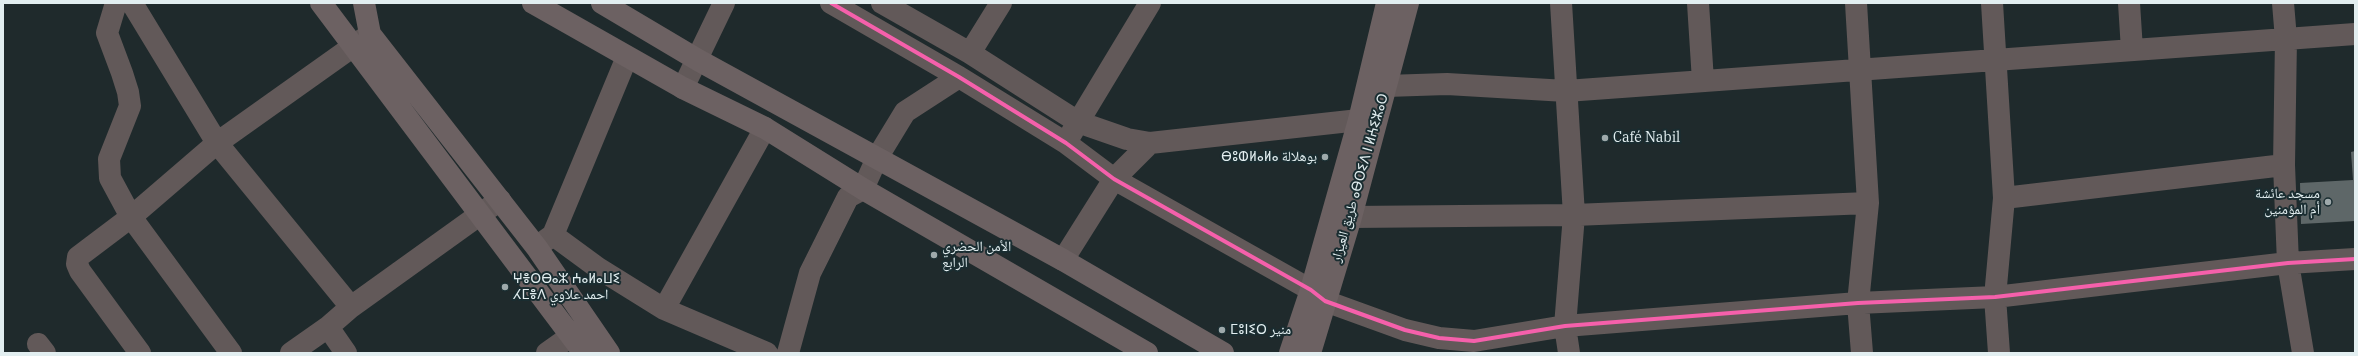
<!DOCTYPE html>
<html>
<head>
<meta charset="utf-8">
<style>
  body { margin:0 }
  #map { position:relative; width:2358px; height:356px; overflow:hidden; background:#1f2a2c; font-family:"IBM Plex Serif",serif }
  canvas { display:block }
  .frame { position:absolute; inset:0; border:4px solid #e2eef0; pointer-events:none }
</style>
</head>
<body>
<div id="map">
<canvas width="2358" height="356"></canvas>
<div class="frame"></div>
</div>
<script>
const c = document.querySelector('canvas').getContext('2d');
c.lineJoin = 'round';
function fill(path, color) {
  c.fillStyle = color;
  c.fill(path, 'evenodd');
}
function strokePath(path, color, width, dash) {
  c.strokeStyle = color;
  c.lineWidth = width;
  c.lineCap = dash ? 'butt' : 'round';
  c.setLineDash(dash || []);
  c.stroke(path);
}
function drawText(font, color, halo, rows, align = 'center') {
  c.font = font + ' "IBM Plex Serif","Noto Naskh Arabic","Noto Sans Tifinagh",serif';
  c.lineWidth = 4;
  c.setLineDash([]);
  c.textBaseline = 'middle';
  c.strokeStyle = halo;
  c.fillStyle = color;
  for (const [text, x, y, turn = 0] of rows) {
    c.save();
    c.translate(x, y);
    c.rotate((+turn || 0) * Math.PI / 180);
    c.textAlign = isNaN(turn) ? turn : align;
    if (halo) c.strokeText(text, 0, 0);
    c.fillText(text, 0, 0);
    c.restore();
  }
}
fill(new Path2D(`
  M2355,151V221L2301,224L2300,183L2353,180L2351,152Z`), '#5e6768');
strokePath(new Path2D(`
  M116,3L107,33L122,73L128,92L130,106L109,159L110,178L131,217L231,353
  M132,3L217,143L351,307
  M831,3L959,77L1066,143L1114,179L1311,290L1325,301L1405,330L1439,338L1474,341L1565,326L1858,303L1995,297L2288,263L2355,259
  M882,3L970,53L1078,122L1127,139L1150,143L1359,120
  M1561,3L1574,215L1565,326L1569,353
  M1698,3L1703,81
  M1856,3L1868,203L1858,303L1862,353
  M1992,3L2004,198L1995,297L1999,353
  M2129,3L2132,50
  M2283,3L2286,39L2284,165L2288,263L2303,353
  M970,53L1001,3
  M1386,86L1447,84L1566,91L2355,34
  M683,88L724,3
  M1071,134L1150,3
  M2004,198L2284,165
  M1351,217L1574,215L1868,203
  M553,235L598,268L664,309L767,353
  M542,243L553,235L627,57
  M1063,260L1114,179L1150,143
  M664,309L765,128
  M328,327L346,353
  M38,344L45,353
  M140,353L80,271L77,264L78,257L131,217L217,143L369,35
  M291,353L328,327L351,307L500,200
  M547,353L571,336
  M788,353L810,273L848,197L863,189L877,158L905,112L959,77`), '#625959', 22);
strokePath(new Path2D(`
  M321,3L584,353
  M364,3L370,34L537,248L609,353
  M533,3L683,88L765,128L863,189L1147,353
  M602,3L698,60L1063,260L1223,353
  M1290,353L1311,290L1359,120L1387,3
  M1310,353L1351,217L1408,3`), '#6c6162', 22);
strokePath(new Path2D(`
  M831,3L959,77L1066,143L1114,179L1311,290L1325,301L1405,330L1439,338L1474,341L1565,326L1858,303L1995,297L2288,263L2355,259`), '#f560ab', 4);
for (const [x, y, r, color] of [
  [1605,138,4,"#9ea9ab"],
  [1325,157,4,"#9ea9ab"],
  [2328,202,4,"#9ea9ab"],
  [934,255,4,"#9ea9ab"],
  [505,287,4,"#9ea9ab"],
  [1222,330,4,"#9ea9ab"]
]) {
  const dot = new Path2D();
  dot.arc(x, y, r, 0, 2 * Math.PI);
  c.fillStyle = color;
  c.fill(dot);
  strokePath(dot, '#1a2d31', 1.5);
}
drawText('14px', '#e2eef0', '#1a2d31', [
  ["Café Nabil",1613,138],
  ["ⴱⵓⵀⵍⴰⵍⴰ بوهلالة",1317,157,"right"],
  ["مسجد عائشة",2320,194,"right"],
  ["أم المؤمنين",2320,210,"right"],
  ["الأمن الحضري",942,247],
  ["الرابع",942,263],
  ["ⵖⴻⵔⴱⴰⵣ ⵄⴰⵍⴰⵡⵉ",513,279],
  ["ⵃⵎⴻⴷ احمد علاوي",513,295],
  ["ⵎⵓⵏⵉⵔ منير",1230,330]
], 'left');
drawText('14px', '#e2eef0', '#1a2d31', [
  ["طريق العيزار ⴰⴱⵔⵉⴷ ⵏ ⵍⵄⵉⵣⴰⵔ",1360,178,-74]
]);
</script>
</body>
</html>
